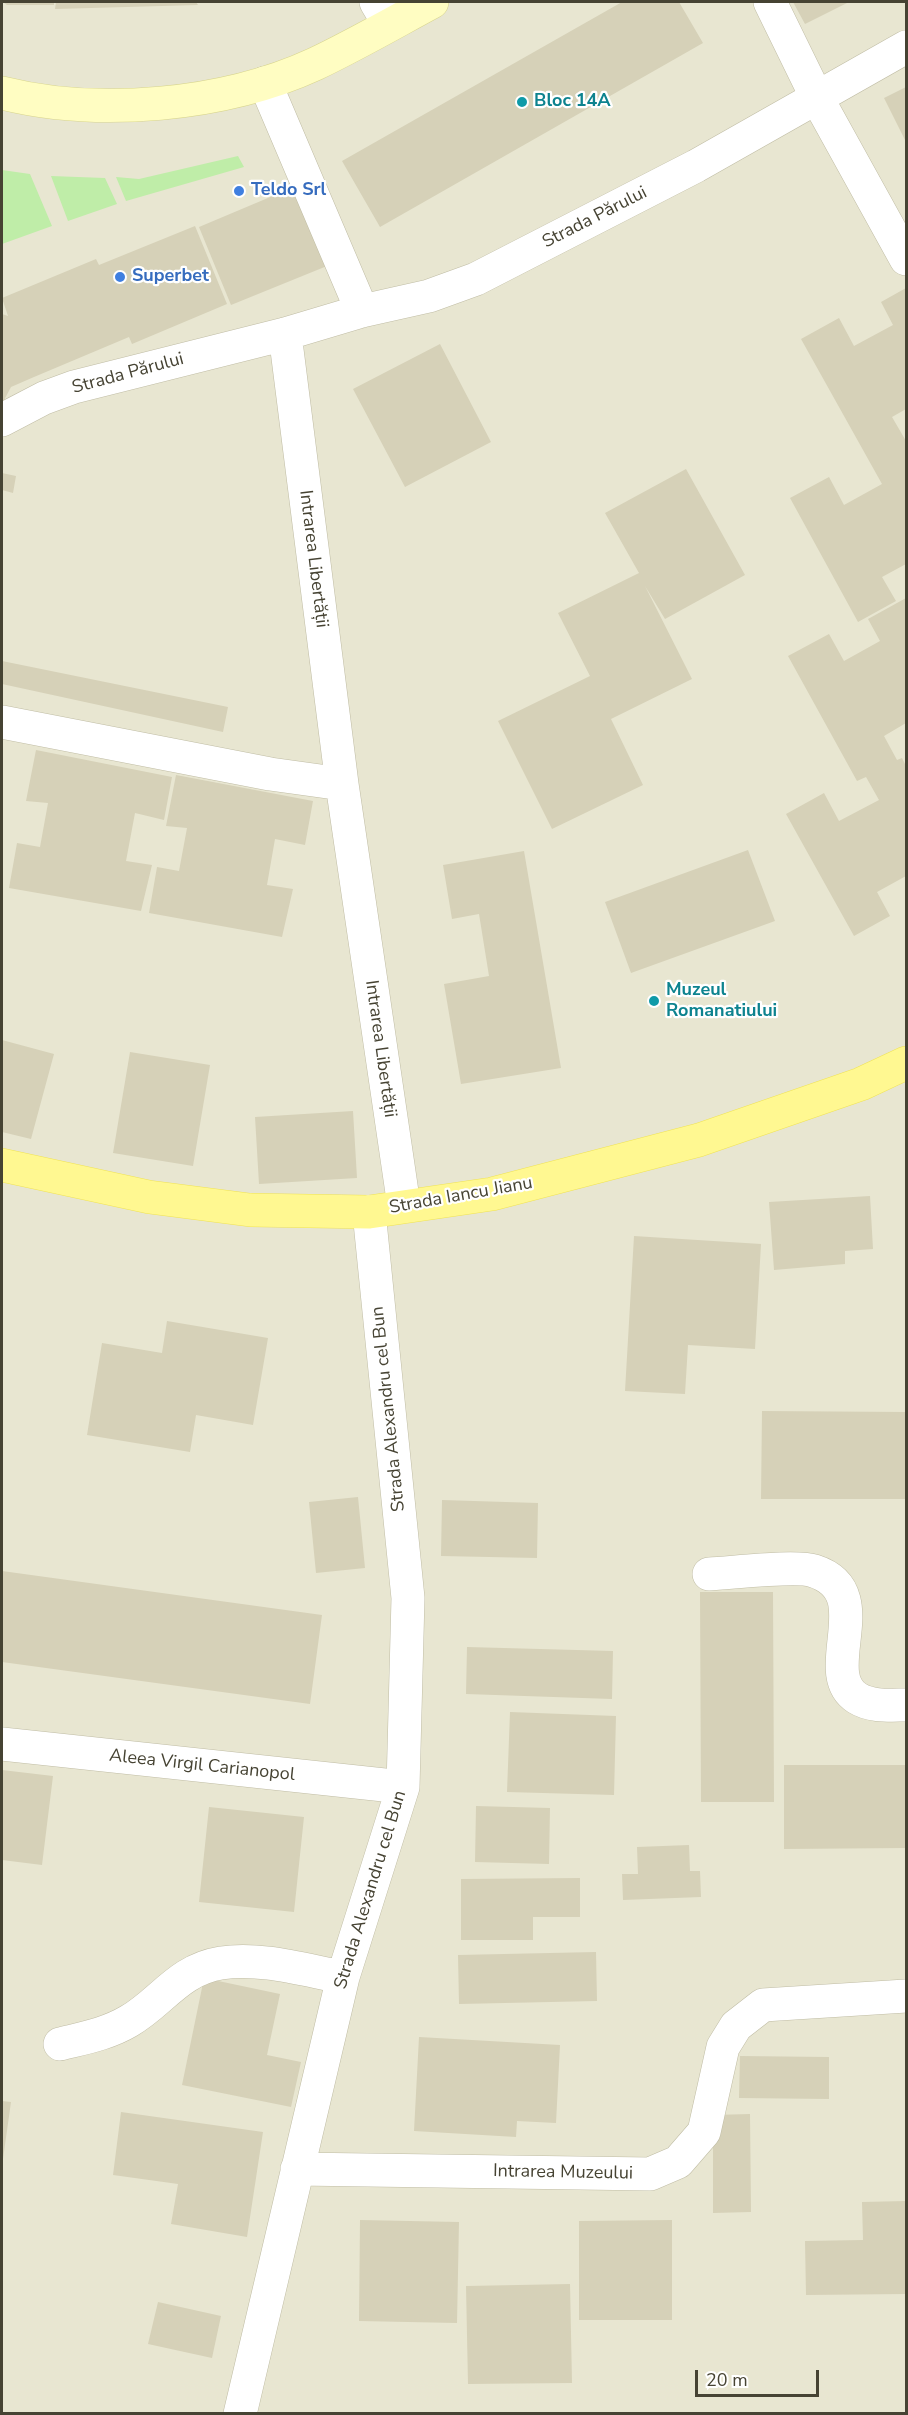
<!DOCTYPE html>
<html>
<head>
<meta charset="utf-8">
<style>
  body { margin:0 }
  #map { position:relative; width:908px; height:2415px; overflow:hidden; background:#f4f2e3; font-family:"Nunito Sans",sans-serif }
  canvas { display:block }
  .frame { position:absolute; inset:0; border:3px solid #464333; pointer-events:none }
  .scale { position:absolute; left:695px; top:2370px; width:124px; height:27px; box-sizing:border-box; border:3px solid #464333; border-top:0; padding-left:8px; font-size:18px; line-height:21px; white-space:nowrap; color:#464333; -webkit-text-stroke:4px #fff; paint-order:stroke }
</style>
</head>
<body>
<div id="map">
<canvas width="908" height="2415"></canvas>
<div class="frame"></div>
<div class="scale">20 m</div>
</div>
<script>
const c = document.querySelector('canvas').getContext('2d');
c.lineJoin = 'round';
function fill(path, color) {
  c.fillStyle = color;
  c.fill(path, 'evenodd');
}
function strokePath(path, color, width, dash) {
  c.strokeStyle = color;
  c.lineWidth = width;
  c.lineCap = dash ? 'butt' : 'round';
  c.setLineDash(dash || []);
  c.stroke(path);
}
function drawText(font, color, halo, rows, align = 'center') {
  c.font = font + ' "Nunito Sans",sans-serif';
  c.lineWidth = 4.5;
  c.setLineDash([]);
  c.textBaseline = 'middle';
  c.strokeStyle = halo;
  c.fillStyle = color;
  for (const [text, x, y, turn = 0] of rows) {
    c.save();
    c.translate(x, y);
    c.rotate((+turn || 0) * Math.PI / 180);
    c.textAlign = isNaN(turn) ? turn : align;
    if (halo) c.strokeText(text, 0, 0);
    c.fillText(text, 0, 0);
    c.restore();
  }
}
fill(new Path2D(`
  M2,2H906V2413H2Z`), '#e8e6d1');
fill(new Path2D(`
  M238,156L244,167L126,201L116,177L139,179Z
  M2,170L30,174L52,226L2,244Z
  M51,176L105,178L117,204L68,221Z`), '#bfeda8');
fill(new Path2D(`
  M3,2H54V5H7Z
  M56,2H196L198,5L55,9Z
  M622,2H679L703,43L380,227L342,161Z
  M793,2H849L805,24Z
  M906,87V142L884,98Z
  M294,187L327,266L231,305L199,227Z
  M195,226L227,304L132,344L129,337L34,377L11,387L2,404V314L8,316L2,298L96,259L99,265Z
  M906,288V409L892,417L906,441V564L882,577L896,601L858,622L790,498L829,477L844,505L882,484L801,339L839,318L854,346L893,325L881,302Z
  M440,344L491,442L405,487L353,389Z
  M686,469L745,575L665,619L645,586L692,679L611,719L643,785L552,829L498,721L590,676L558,613L639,573L605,513Z
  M2,473L16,476L13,493L2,490Z
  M906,598V723L884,736L897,760L902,758L906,766V876L877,892L890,916L854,936L786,814L824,793L839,821L879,800L866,777L857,781L788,656L829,634L844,661L880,641L868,619Z
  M2,661L228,707L223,732L2,684Z
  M36,750L172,777L164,820L135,813L126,861L152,865L141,911L9,888L17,843L40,847L48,803L26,801Z
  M176,775L313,801L305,845L275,839L267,885L293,889L282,937L149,913L157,867L179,871L187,828L166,826Z
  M748,850L775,921L631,973L605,902Z
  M524,851L561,1068L461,1084L444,984L489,976L479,914L452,919L443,865Z
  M2,1040L54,1054L31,1139L2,1132Z
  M130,1052L210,1065L193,1166L113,1153Z
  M353,1111L357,1178L259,1184L255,1117Z
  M870,1196L873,1249L845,1251V1264L774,1270L769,1202Z
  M634,1236L761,1244L755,1349L688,1345L685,1394L625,1391Z
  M167,1321L268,1338L253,1425L196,1415L190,1452L87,1435L102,1343L162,1353Z
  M762,1411L906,1412V1499H761Z
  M358,1497L365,1568L316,1573L309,1502Z
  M442,1500L538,1503L537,1558L441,1556Z
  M2,1571L322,1615L310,1704L2,1662Z
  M700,1592H773L774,1802H701Z
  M467,1647L613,1651L612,1699L466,1694Z
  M510,1712L616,1716L614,1795L507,1792Z
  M784,1765H906V1848L784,1849Z
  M2,1770L53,1776L42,1865L2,1860Z
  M476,1806L550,1808L549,1864L475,1862Z
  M209,1807L304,1817L294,1912L199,1902Z
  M689,1845L690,1871H700L701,1897L623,1900L622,1874H638L637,1847Z
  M580,1878V1917H533V1940H461V1879Z
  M596,1952L597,2001L459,2004L458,1955Z
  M204,1978L280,1994L267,2055L301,2062L291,2107L182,2085Z
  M419,2037L560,2045L556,2123L517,2121L516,2137L414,2131Z
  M740,2056L829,2057V2099L739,2098Z
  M2,2101L11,2102L3,2159H2Z
  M121,2112L263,2132L247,2237L171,2224L178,2184L113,2175Z
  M750,2114L751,2212L713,2213V2115Z
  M906,2201V2294L806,2295L805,2241L863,2240L862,2202Z
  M360,2220L459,2222L457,2323L359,2321Z
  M672,2220V2320H579V2221Z
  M570,2284L572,2383L468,2384L466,2286Z
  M158,2302L221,2316L212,2358L148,2344Z`), '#d6d1b8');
const street = new Path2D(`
  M376,2L389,24
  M770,2L817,98L906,259
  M265,83L362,311
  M285,334L342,784L404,1206
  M2,420L44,398L74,387L285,334L362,311L429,296L476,279L696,166L906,47
  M2,722L270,774L342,784
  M709,1574C732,1573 796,1565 814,1571C880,1592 816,1672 857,1698C871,1707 891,1705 906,1705
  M2,1744L403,1787
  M60,2044C84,2038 107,2034 129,2021C162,2002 178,1970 221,1963C261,1957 304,1970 343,1977
  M297,2169L650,2174L678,2162L704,2132L723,2047L736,2026L763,2005L906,1996
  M240,2414L343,1977L403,1787L408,1598L369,1212`);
const secondary = new Path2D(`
  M2,93C98,117 224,106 315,64C355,45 393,23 432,2`);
const primary = new Path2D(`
  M2,1165L149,1197L250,1210L369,1212L492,1194L699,1140L861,1084L906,1063`);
strokePath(street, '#c0bda5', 34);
strokePath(secondary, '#d8d58e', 34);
strokePath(primary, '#f0e355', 34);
strokePath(street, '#fff', 33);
strokePath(secondary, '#fffdc2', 33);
strokePath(primary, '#fff891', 33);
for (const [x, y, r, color] of [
  [522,102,6,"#0f9aa8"],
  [239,191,6,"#3f7fe0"],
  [120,277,6,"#3f7fe0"],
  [654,1001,6,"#0f9aa8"]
]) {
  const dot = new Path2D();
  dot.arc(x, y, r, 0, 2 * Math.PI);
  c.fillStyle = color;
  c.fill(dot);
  strokePath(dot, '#fff', 2);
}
drawText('bold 18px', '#0d838f', '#fff', [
  ["Bloc 14A",534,102],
  ["Muzeul",666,991],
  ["Romanatiului",666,1012]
], 'left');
drawText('bold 18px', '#366cbe', '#fff', [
  ["Teldo Srl",251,191],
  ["Superbet",132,277]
], 'left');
drawText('18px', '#464333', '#fff', [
  ["Strada Părului",595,218,-27],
  ["Strada Părului",128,374,-15],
  ["Intrarea Libertății",313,559,83],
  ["Intrarea Libertății",380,1049,82],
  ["Strada Iancu Jianu",461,1196,-10],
  ["Strada Alexandru cel Bun",389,1409,-96],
  ["Aleea Virgil Carianopol",202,1766,6],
  ["Strada Alexandru cel Bun",371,1890,-73],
  ["Intrarea Muzeului",563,2173,1]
]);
</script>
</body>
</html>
